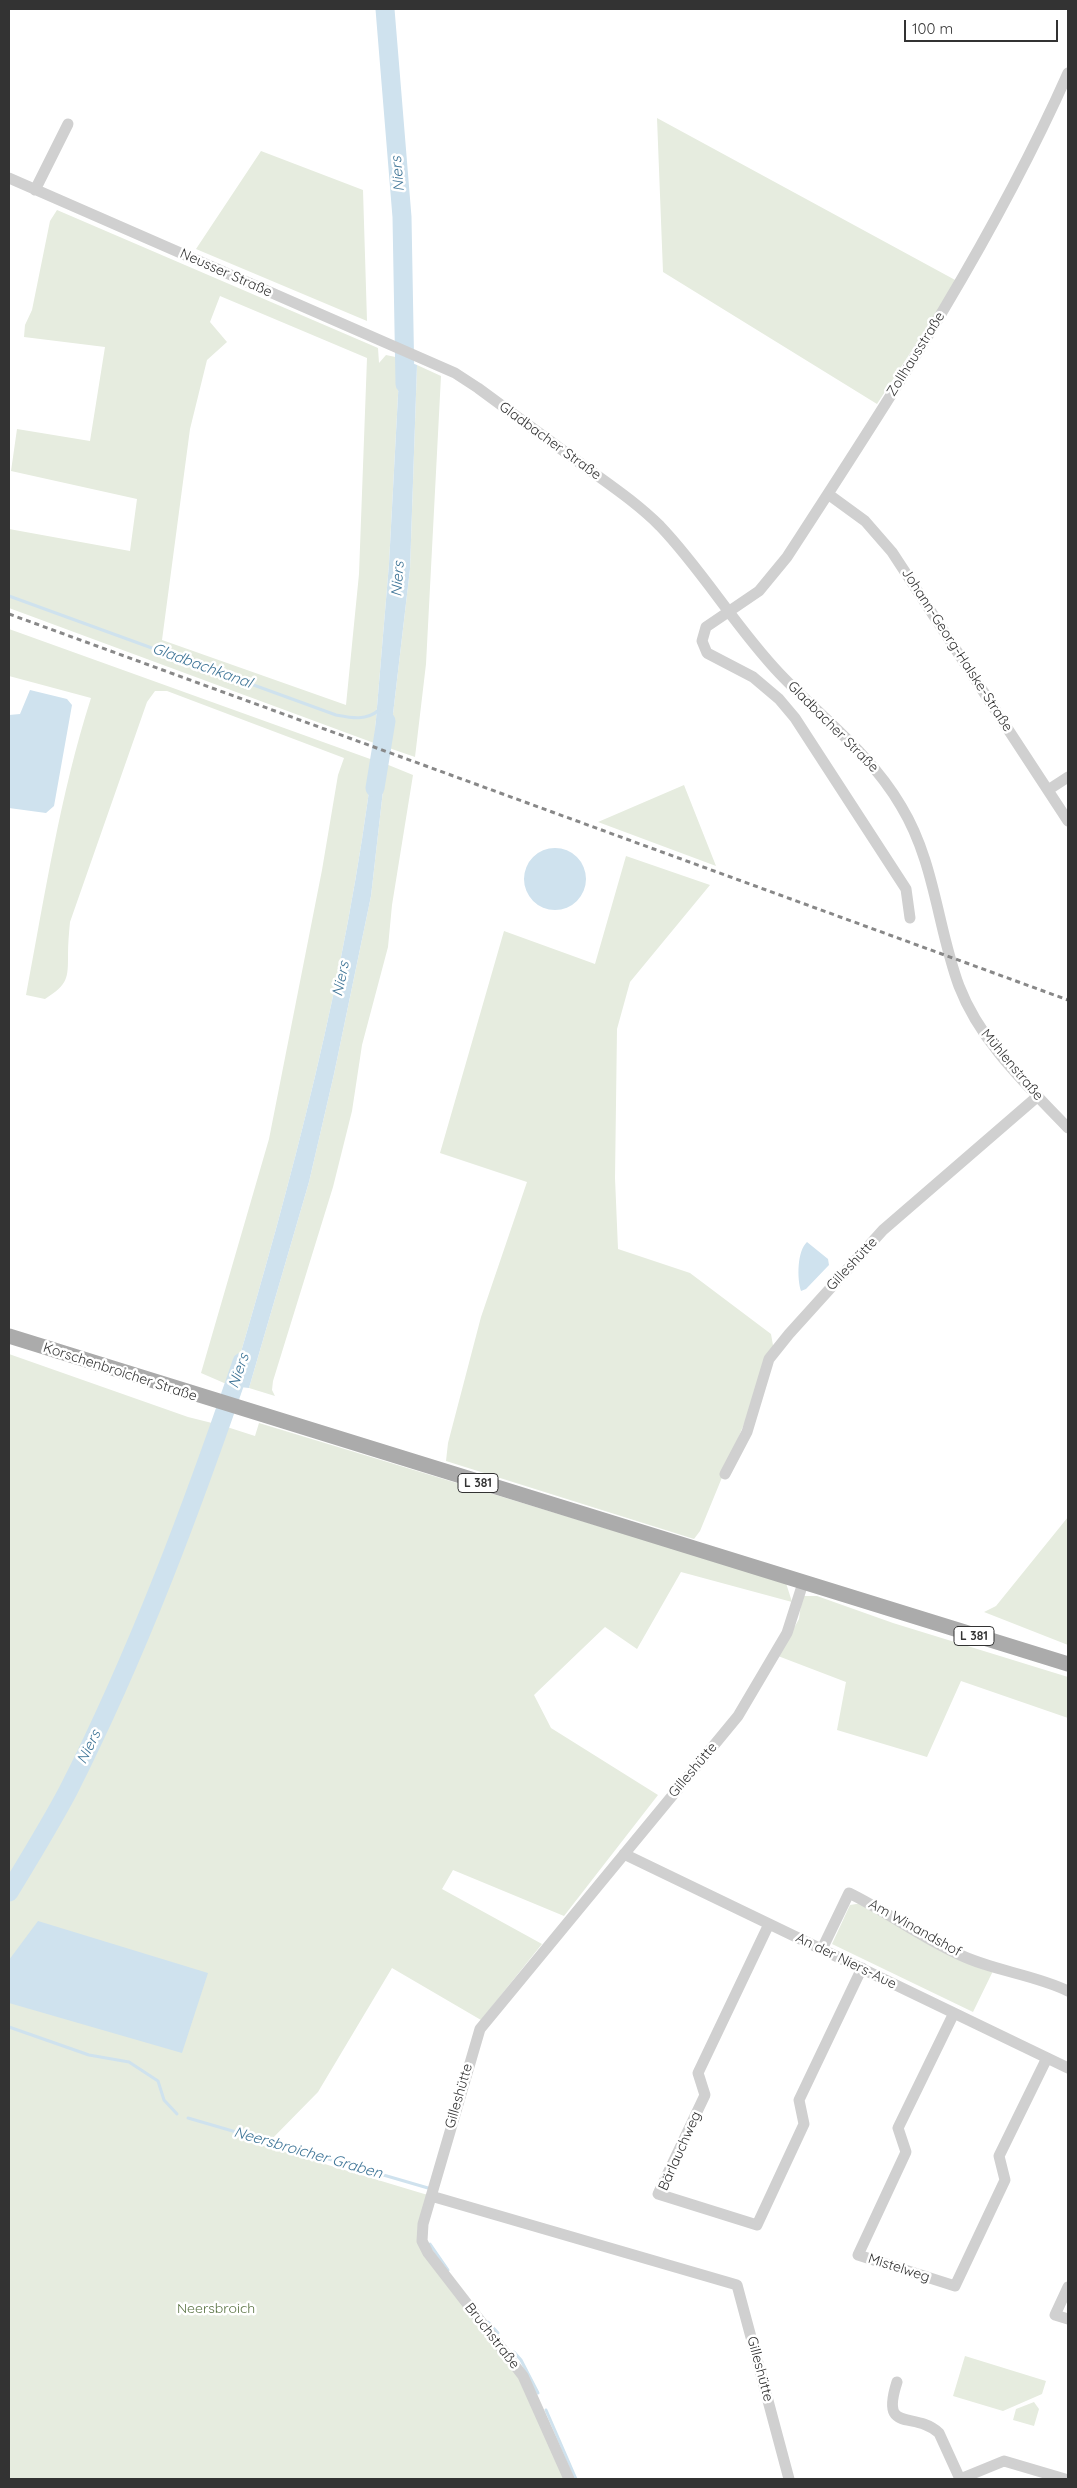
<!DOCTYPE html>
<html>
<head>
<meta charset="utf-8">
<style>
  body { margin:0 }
  #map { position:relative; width:1077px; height:2488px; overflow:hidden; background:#fff; font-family:Quicksand,sans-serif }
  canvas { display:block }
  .frame { position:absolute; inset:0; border:10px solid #333; pointer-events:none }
  .scale { position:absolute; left:904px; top:20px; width:154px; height:22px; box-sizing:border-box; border:2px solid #333; border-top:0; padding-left:6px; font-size:15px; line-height:18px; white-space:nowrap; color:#333; -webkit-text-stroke:4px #fff; paint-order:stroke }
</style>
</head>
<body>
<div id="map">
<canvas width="1077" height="2488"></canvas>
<div class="frame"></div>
<div class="scale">100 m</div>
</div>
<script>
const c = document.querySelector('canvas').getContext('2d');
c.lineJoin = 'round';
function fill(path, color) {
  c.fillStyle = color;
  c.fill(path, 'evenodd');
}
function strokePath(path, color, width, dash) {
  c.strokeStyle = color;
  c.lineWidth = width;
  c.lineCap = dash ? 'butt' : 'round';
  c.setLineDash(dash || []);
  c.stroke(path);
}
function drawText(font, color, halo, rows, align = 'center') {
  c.font = font + ' Quicksand,sans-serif';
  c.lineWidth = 5;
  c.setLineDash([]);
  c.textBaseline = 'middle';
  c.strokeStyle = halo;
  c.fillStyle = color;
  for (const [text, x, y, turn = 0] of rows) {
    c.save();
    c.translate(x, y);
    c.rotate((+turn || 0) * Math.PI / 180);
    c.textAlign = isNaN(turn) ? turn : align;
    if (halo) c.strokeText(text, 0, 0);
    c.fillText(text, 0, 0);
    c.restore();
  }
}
fill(new Path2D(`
  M657,118L957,281L877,404L663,272Z
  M261,151L363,190L367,321L196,249Z
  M57,210L378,348L379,363L386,355L400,358L389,564L374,743L9,608V529L130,551L137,499L11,471L17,429L90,441L105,347L24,337L25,325L32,310L50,221ZM220,296L367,358L359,574L346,705L162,640L190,429L207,360L227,342L210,322Z
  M417,365L441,376L426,664L415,757L389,748L410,569Z
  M9,629L373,760C347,973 292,1181 231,1386L201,1373L269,1139L322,870L338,775L344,758L167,691H155L147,702L70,922C69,933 68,943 68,954C68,979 68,984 45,999L26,995C45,895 60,795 91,698L9,676Z
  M386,764L413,775L392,905L388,947L362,1045L352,1111L333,1187L273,1381L272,1390L275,1396L249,1388L309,1182L334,1074L371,896Z
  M684,785L716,866L598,822Z
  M626,856L710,885L630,982L617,1029L615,1178L618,1249L690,1273L771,1334L774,1351L700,1531L694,1539L446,1461L448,1443L481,1317L527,1182L440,1153L504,931L595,964Z
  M9,1354L188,1417L216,1424C157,1581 98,1739 9,1882Z
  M259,1423L786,1583L792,1602L681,1572L637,1649L605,1627L534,1695L551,1728L658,1795L564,1916L453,1870L442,1889L542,1944L481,2020L392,1968L318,2092L265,2146L431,2196L422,2237L513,2366L565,2479H9V1903L92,1757L140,1654L227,1427L255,1436Z
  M1068,1517V1645L984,1612L996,1606Z
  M802,1596H817L893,1623L1068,1677V1718L961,1681L927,1757L837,1730L846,1682L778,1656L799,1619Z
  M862,1903L993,1971L973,2012L832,1944L850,1905Z
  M965,2356L1046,2381L1042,2394L1003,2411L953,2396Z
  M1034,2402L1039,2409L1034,2426L1013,2420L1016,2409Z`), '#e6ecdf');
fill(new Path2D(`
  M400,358L417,365L410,569L389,748L374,743L389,564Z
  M30,690L67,699L72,705L54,806L46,813L9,808V715L20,714Z
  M373,760L386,764L371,896L334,1074L309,1182L249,1388L231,1386C292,1181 347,973 373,760Z
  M524 879a31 31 0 1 1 62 0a31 31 0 1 1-62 0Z
  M807,1242L828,1259L829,1265L806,1289L801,1291C797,1279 797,1251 807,1242Z
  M38,1921L208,1973L182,2053L9,2003V1960Z`), '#cfe2ee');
strokePath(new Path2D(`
  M9,596L336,715C352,718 366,721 379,710
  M9,2027L89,2055L129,2062L158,2081L164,2100L177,2114
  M188,2118L428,2188
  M430,2244L448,2270
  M488,2322L498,2333
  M514,2352L521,2360L538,2393
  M546,2410L576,2479`), '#cfe2ee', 3);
strokePath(new Path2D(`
  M385,9L402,217L405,384
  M375,788L386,721
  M9,1892C29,1859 50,1825 68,1791C138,1653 192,1508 242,1362`), '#cfe2ee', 19);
strokePath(new Path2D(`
  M9,178L455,373L478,388C513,414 549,440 584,466C610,485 637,503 660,526C704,572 736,628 780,674C822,718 870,753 901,806C935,862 937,926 959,986C981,1043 1027,1085 1068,1128
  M35,190L68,124
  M828,494L865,521L892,552L1068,821
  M1048,790L1068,777
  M910,918L906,889L795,718L779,699L753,677L707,653L702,641L706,627L759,591L787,557C889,400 992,244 1068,73
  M725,1474L747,1432L769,1359L789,1334L883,1230L1038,1096
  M624,1854L1068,2068
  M769,1924L698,2073L705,2095L658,2194L757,2225L804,2124L799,2100L862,1968
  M822,1949L849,1893C886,1911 919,1936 956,1953C992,1971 1033,1974 1068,1991
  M954,2013L898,2128L906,2152L858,2255L955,2286L1005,2180L999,2156L1047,2058
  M431,2196L737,2285L789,2479
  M1068,2287L1055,2315L1068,2319
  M897,2382C880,2435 914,2410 939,2433L960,2479L1004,2461L1065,2479
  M569,2479L523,2376L428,2253L422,2241L423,2224L480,2029L738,1716L787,1633L803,1583`), '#d0d0d0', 11);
strokePath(new Path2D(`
  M9,1336L1068,1664`), '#ababab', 15);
strokePath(new Path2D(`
  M9,614L1068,1000`), '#888', 3, [5, 4]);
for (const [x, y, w] of [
  [478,1483,40],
  [974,1636,40]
]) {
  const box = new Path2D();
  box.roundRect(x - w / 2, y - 9.5, w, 19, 4);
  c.fillStyle = '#fff';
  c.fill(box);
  strokePath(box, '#333', 1);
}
drawText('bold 12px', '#333', null, [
  ["L 381",478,1483],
  ["L 381",974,1636]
]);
drawText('14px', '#333', '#fff', [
  ["Neusser Straße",226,273,24],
  ["Zollhausstraße",916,354,-58],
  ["Gladbacher Straße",550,441,36],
  ["Johann-Georg-Halske-Straße",957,650,57],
  ["Gladbacher Straße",833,727,45],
  ["Mühlenstraße",1012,1065,50],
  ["Gilleshütte",852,1264,-47],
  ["Korschenbroicher Straße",120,1372,18],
  ["Gilleshütte",693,1770,-50],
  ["Am Winandshof",915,1928,29],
  ["An der Niers-Aue",846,1961,26],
  ["Gilleshütte",459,2096,-74],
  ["Bärlauchweg",680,2151,-66],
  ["Mistelweg",899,2268,18],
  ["Bruchstraße",492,2336,52],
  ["Gilleshütte",760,2369,75]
]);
drawText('14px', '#56703f', '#fff', [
  ["Neersbroich",216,2309]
]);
drawText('italic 15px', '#3f7597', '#fff', [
  ["Niers",398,174,-95],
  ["Niers",398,579,-86],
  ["Gladbachkanal",202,666,20],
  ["Niers",341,979,-78],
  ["Niers",239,1371,-71],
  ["Niers",89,1747,-64],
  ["Neersbroicher Graben",308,2153,16]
]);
</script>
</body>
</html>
